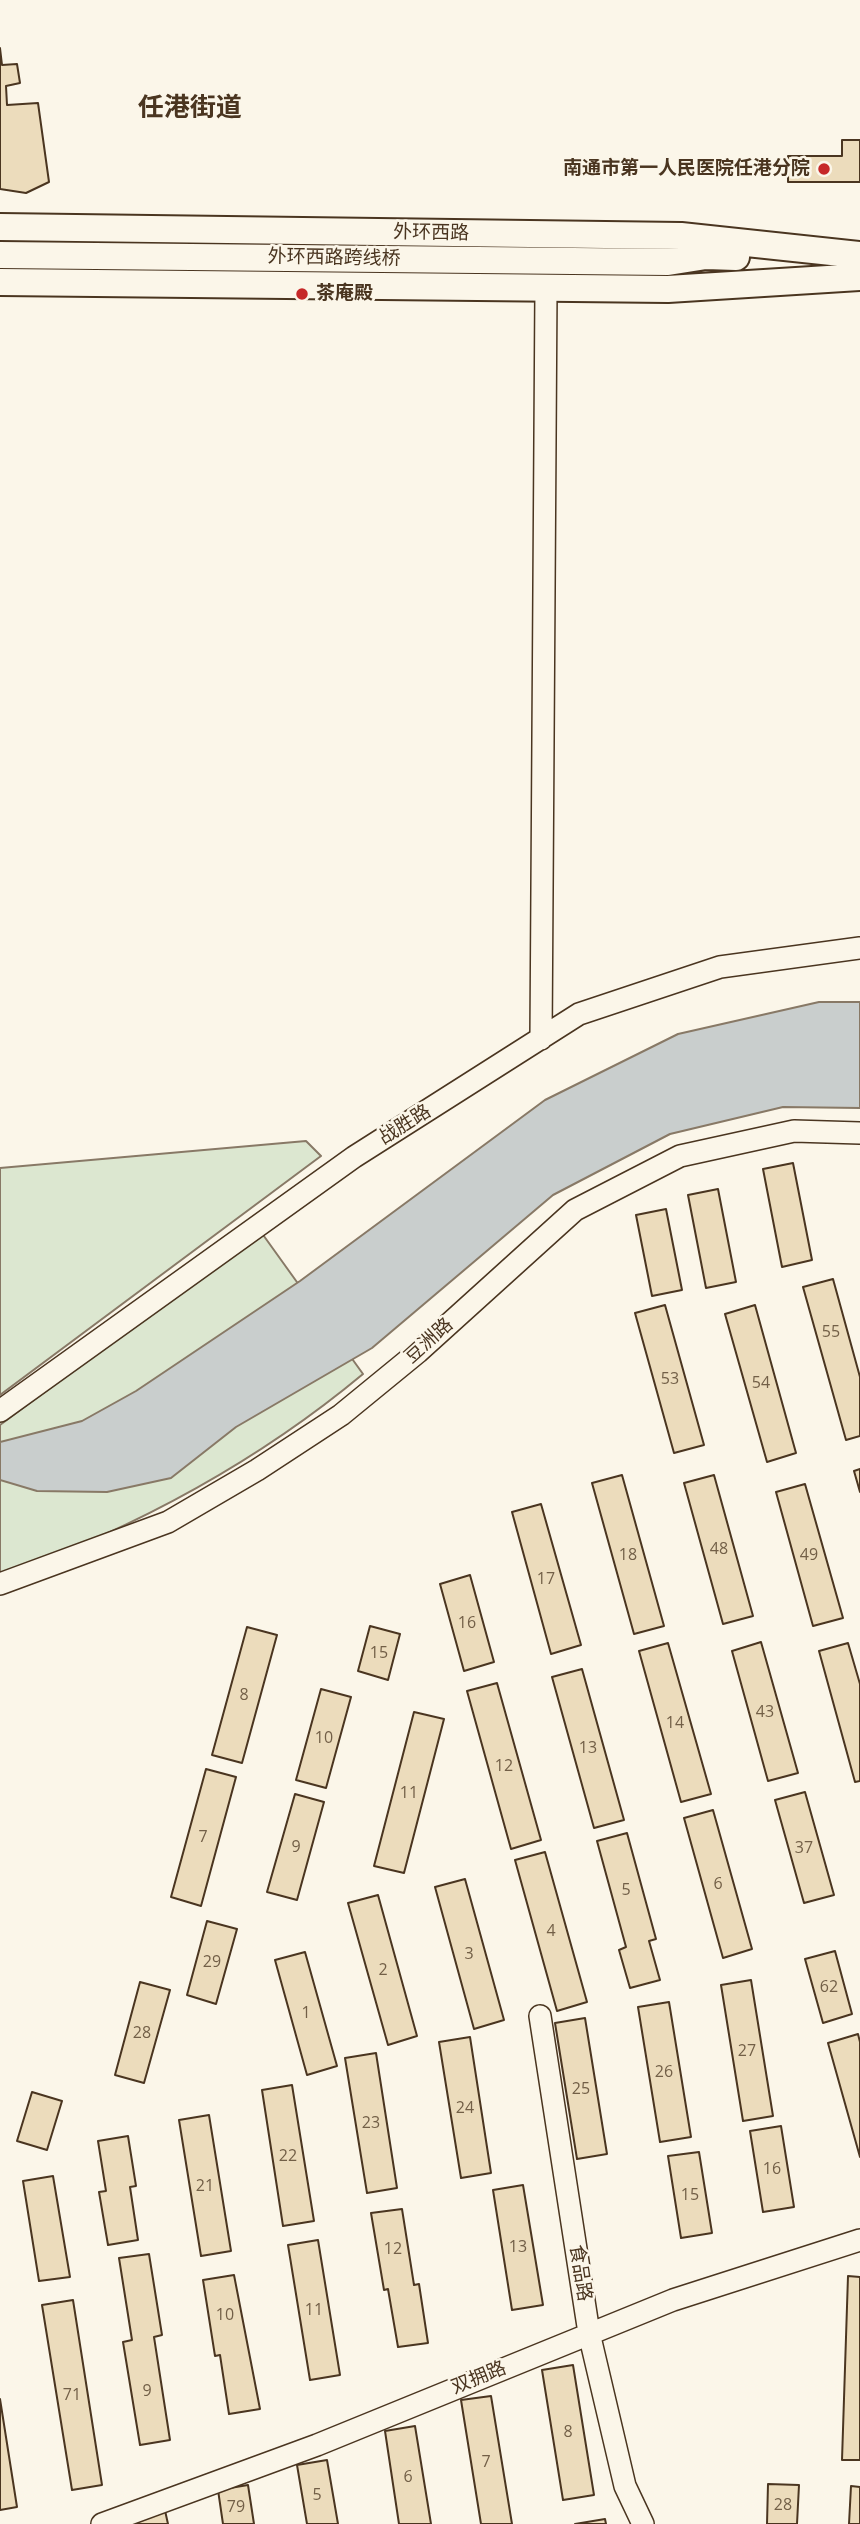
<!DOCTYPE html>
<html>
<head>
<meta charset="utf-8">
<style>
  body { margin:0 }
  canvas { display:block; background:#fbf6e9 }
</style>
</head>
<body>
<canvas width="860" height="2524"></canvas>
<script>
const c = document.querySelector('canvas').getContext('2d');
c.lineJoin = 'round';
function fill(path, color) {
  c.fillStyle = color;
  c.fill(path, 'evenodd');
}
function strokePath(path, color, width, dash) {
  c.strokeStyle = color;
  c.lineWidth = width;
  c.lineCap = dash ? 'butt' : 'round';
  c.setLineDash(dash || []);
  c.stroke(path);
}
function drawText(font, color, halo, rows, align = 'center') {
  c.font = font + ' "Open Sans","Noto Sans SC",sans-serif';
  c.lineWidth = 5;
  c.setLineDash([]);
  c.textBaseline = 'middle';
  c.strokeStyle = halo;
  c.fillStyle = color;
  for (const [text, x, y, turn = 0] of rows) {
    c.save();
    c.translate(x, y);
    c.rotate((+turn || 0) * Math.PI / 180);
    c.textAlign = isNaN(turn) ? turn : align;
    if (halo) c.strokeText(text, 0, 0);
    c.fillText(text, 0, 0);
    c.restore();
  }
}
const green = new Path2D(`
  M306,1141L321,1156L0,1395V1168Z
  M261,1232L363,1374C255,1464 133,1529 0,1577V1425Z`);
fill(green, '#dce7d0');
strokePath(green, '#887966', 2);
const water = new Path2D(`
  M819,1002H860V1108L783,1107L670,1134L553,1195L372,1348L236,1427L171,1478L107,1492L37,1491L0,1480V1442L82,1421L136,1391L300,1281L545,1100L678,1034Z`);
fill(water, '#c9cecd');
strokePath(water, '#887966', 2);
const building = new Path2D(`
  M0,48L2,65L17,64L20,83L6,86L7,105L38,103L49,182L26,193L0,189Z
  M842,140H860V182H788V156H842Z
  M793,1163L812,1260L782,1267L763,1169Z
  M718,1189L736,1282L706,1288L688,1195Z
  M666,1209L682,1290L652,1296L636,1215Z
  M833,1279L860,1377V1436L846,1440L803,1287Z
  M665,1305L704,1445L674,1453L635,1313Z
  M755,1305L796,1453L767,1462L725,1314Z
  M860,1469V1492L854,1471Z
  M622,1475L664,1626L634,1634L592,1483Z
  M714,1475L753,1616L723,1624L684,1483Z
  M805,1484L843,1618L813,1626L776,1492Z
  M541,1504L581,1645L551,1654L512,1512Z
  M470,1575L494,1662L464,1671L440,1584Z
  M370,1626L400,1634L388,1680L358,1671Z
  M247,1627L277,1635L242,1763L212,1755Z
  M761,1642L798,1773L768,1781L732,1651Z
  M668,1643L711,1794L681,1802L639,1651Z
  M848,1643L860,1684V1781L855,1782L819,1651Z
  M582,1669L624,1820L594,1828L552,1677Z
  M497,1683L541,1840L511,1849L467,1691Z
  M321,1689L351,1697L326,1788L296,1780Z
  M414,1712L444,1719L404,1873L374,1866Z
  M206,1769L236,1777L201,1906L171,1897Z
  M805,1792L834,1895L804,1903L775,1800Z
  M295,1794L324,1802L297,1900L267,1892Z
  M713,1810L752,1949L723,1958L684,1818Z
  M627,1833L656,1939L649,1941L660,1980L630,1988L619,1950L626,1947L597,1841Z
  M545,1852L587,2002L557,2011L515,1860Z
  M465,1879L504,2020L474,2029L435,1887Z
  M378,1895L417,2036L388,2045L348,1903Z
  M207,1921L237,1929L216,2004L187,1995Z
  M835,1951L852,2014L823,2023L805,1959Z
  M305,1952L337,2066L307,2075L275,1960Z
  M751,1980L773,2116L743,2121L721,1985Z
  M140,1982L170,1990L144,2083L115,2075Z
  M669,2002L691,2137L660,2142L638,2007Z
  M585,2018L607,2154L577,2159L555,2023Z
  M858,2034L860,2042V2157L828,2043Z
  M470,2037L491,2173L461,2178L439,2042Z
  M376,2053L397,2188L367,2193L345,2058Z
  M292,2085L314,2221L283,2226L262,2090Z
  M32,2092L62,2101L47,2150L17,2141Z
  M209,2115L231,2251L201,2256L179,2120Z
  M781,2126L794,2207L763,2212L750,2131Z
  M128,2136L136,2186L130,2187L138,2240L108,2245L99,2192L106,2191L98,2141Z
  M699,2152L712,2233L681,2238L668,2156Z
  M53,2176L70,2277L39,2281L23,2181Z
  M523,2185L543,2305L512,2310L493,2190Z
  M402,2209L414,2285L419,2284L428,2343L398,2347L388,2289L384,2290L371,2213Z
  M318,2240L340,2375L310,2380L288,2245Z
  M149,2254L162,2335L154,2337L170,2440L140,2445L123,2342L132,2340L119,2258Z
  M234,2275L260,2409L229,2414L220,2355L215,2356L203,2280Z
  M848,2276L860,2277V2460H842Z
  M73,2300L102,2485L72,2490L42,2305Z
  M573,2365L594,2495L563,2500L542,2370Z
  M491,2396L512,2524H481L461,2400Z
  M0,2399L17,2507L0,2510Z
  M415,2426L431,2524H399L385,2431Z
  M327,2460L338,2524H307L297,2465Z
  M768,2484L799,2485L797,2524H767Z
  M248,2485L254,2524H223L218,2490Z
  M851,2486L860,2487V2524H849Z
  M164,2506L168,2524H136L134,2513Z
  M605,2519L606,2524H575Z`);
fill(building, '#ecdcbc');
strokePath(building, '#4a3520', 2);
const minor = new Path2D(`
  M541,1039L546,288
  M0,1411L354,1157L579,1014L720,967L860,948
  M0,1584L168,1522L257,1470L341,1415L418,1352L575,1210L680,1156L794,1131L860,1133
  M540,2016L589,2333L625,2486L643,2524
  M102,2524L317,2445L673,2300L860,2240`);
const major = new Path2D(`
  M0,227L681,236L860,255
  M0,255L668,262L706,256L736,257
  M0,282L668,289L860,277`);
strokePath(minor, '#4a3520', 24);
strokePath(major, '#4a3520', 30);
strokePath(minor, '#fbf6e9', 21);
strokePath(major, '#fbf6e9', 26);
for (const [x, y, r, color] of [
  [824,169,7,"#c62828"],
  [302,294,7,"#c62828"]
]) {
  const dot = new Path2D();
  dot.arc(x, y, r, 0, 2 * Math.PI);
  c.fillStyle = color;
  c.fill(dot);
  strokePath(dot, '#fbf6e9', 2.5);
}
drawText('16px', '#725f47', null, [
  ["55",831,1332],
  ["53",670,1379],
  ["54",761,1383],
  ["48",719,1549],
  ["18",628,1555],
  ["49",809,1555],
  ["17",546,1579],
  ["16",467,1623],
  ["15",379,1653],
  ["8",244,1695],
  ["43",765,1712],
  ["14",675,1723],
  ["10",324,1738],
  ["13",588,1748],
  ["12",504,1766],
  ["11",409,1793],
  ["7",203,1837],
  ["9",296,1847],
  ["37",804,1848],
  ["6",718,1884],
  ["5",626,1890],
  ["4",551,1931],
  ["3",469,1954],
  ["29",212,1962],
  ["2",383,1970],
  ["62",829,1987],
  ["1",306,2013],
  ["28",142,2033],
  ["27",747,2051],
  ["26",664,2072],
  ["25",581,2089],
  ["24",465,2108],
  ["23",371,2123],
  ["22",288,2156],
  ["16",772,2169],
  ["21",205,2186],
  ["15",690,2195],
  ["13",518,2247],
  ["12",393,2249],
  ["11",314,2310],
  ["10",225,2315],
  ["9",147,2391],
  ["71",72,2395],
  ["8",568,2432],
  ["7",486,2462],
  ["6",408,2477],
  ["5",317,2495],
  ["28",783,2505],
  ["79",236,2507]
]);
drawText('bold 19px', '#4a3520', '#fbf6e9', [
  ["南通市第一人民医院任港分院",810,169],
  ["茶庵殿",316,294,"left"]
], 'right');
drawText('19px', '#4a3520', '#fbf6e9', [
  ["外环西路",431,233,1],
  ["外环西路跨线桥",334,258,1],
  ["战胜路",405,1125,-32],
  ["豆洲路",429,1341,-42],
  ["食品路",580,2273,81],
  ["双拥路",479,2378,-22]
]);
drawText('bold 26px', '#4a3520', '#fbf6e9', [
  ["任港街道",190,109]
]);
</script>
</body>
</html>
